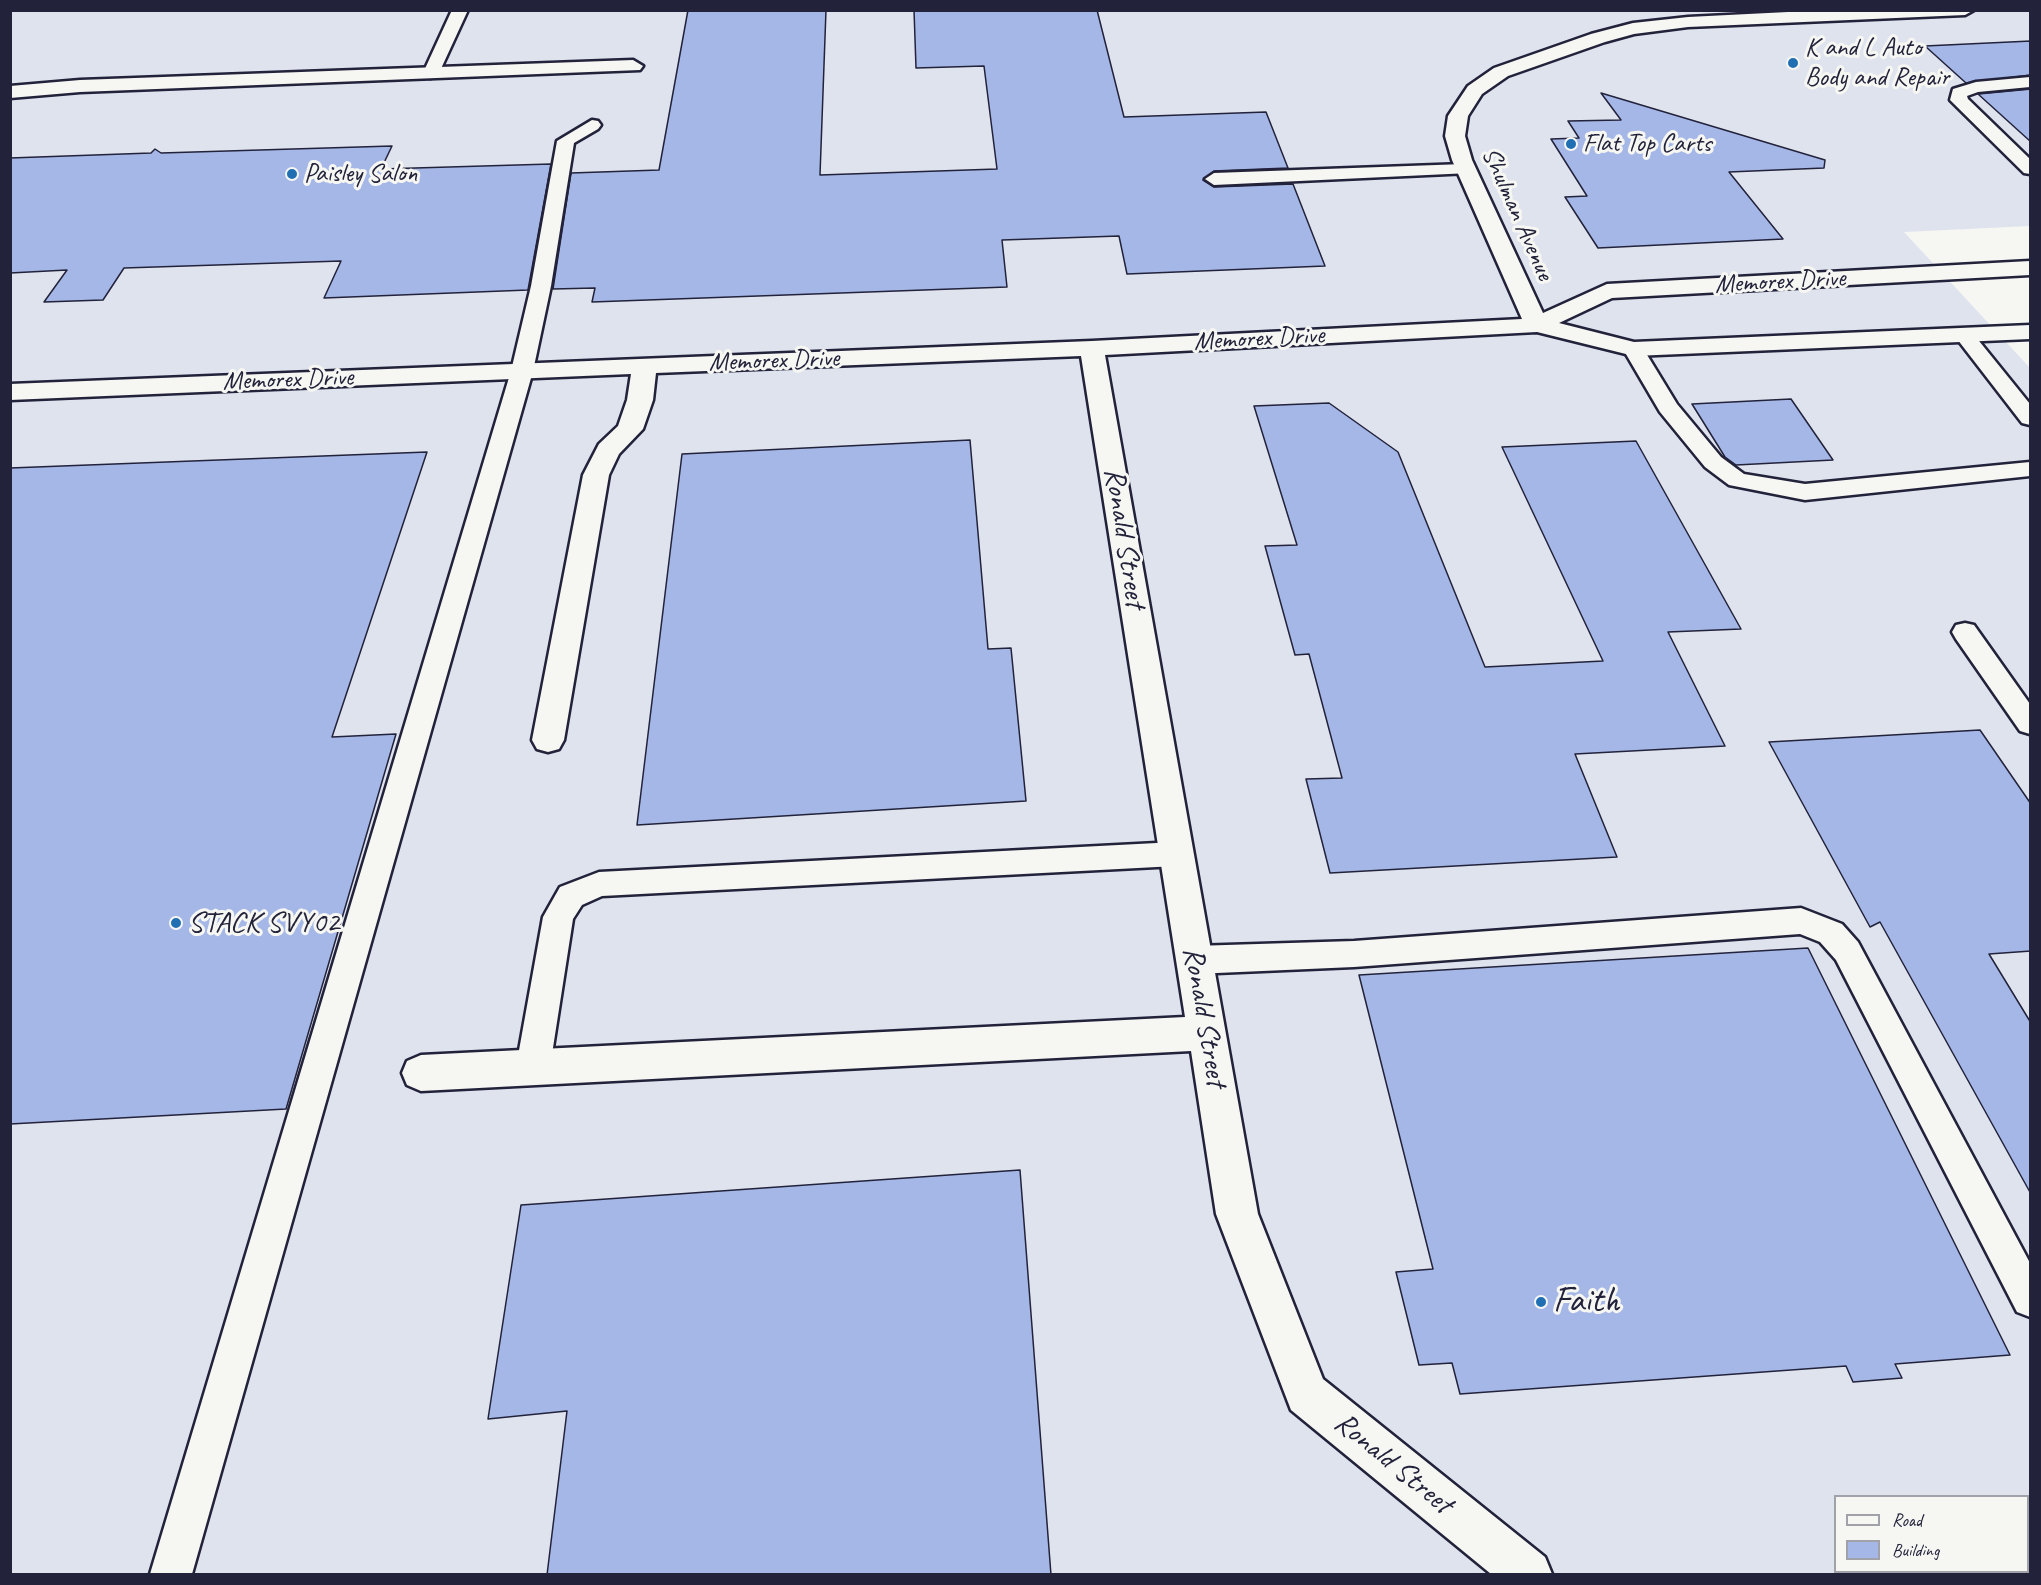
<!DOCTYPE html>
<html>
<head>
<meta charset="utf-8">
<style>
  body { margin:0 }
  #map { position:relative; width:2041px; height:1585px; overflow:hidden; background:#f6f6f2; font-family:Caveat,sans-serif }
  canvas { display:block }
  .frame { position:absolute; inset:0; border:12px solid #22223b; pointer-events:none }
  .legend { position:absolute; left:1834px; top:1495px; width:195px; height:78px; box-sizing:border-box; background:#f6f6f2; border:2px solid #a1a1a9; margin:0; padding:8px 10px; list-style:none; font-size:18px; color:#22223b }
  .legend li { display:flex; align-items:center; gap:12px; height:30px }
  .legend b { width:30px; border:2px solid #a1a1a9 }
</style>
</head>
<body>
<div id="map">
<canvas width="2041" height="1585"></canvas>
<div class="frame"></div>
<ul class="legend">
<li><b style="height:8px;background:#f6f6f2"></b>Road</li>
<li><b style="height:16px;background:#a5b7e6"></b>Building</li>
</ul>
</div>
<script>
const c = document.querySelector('canvas').getContext('2d');
c.lineJoin = 'round';
function fill(path, color) {
  c.fillStyle = color;
  c.fill(path, 'evenodd');
}
function strokePath(path, color, width, dash) {
  c.strokeStyle = color;
  c.lineWidth = width;
  c.lineCap = dash ? 'butt' : 'round';
  c.setLineDash(dash || []);
  c.stroke(path);
}
function drawText(font, color, halo, rows, align = 'center') {
  c.font = font + ' Caveat,sans-serif';
  c.lineWidth = 6;
  c.setLineDash([]);
  c.textBaseline = 'middle';
  c.strokeStyle = halo;
  c.fillStyle = color;
  for (const [text, x, y, turn = 0] of rows) {
    c.save();
    c.translate(x, y);
    c.rotate((+turn || 0) * Math.PI / 180);
    c.textAlign = isNaN(turn) ? turn : align;
    if (halo) c.strokeText(text, 0, 0);
    c.fillText(text, 0, 0);
    c.restore();
  }
}
fill(new Path2D(`
  M11,11H2030V226L1904,232L2030,368V1574H11ZM1836,1496H2028V1572H1836Z`), '#dee3ee');
const building = new Path2D(`
  M688,10H826L820,175L997,169L984,66L916,68L914,10H1097L1124,117L1266,112L1288,168L1214,171L1203,180L1214,187L1293,184L1325,266L1127,274L1119,236L1002,240L1007,287L592,302L595,288L553,289L571,173L659,170Z
  M2031,41V75L1966,83L1925,46Z
  M2031,89V142L1978,94Z
  M1601,93L1825,160L1824,168L1729,172L1783,239L1598,248L1565,197L1587,196L1551,139L1579,138L1568,121L1621,120Z
  M392,146L381,169L551,164L528,290L324,298L341,261L124,268L103,300L44,302L67,270L10,273V158L151,153L155,149L161,153Z
  M1791,399L1833,460L1736,465L1725,457L1692,404Z
  M1329,403L1398,452L1485,667L1603,661L1502,447L1636,441L1741,629L1668,632L1725,746L1575,754L1617,857L1330,873L1306,779L1342,778L1309,654L1295,655L1265,546L1297,545L1254,406Z
  M970,440L988,649L1011,648L1026,801L637,825L682,454Z
  M427,452L332,737L396,734L286,1109L10,1124V468Z
  M1980,730L2031,804V951L1989,954L2031,1023V1194L1880,922L1870,927L1769,742Z
  M1808,948L2010,1355L1895,1364L1902,1378L1853,1382L1846,1366L1460,1394L1452,1363L1419,1365L1396,1272L1433,1269L1359,975Z
  M1020,1170L1051,1575H547L567,1411L488,1419L521,1205Z`);
fill(building, '#a5b7e6');
strokePath(building, '#22223b', 1.5);
const lane = new Path2D(`
  M452,10H468L439,73L431,78L425,77L423,73Z
  M2030,77V87L1978,92L1967,96L1968,99L2030,159V174L2024,173L1950,100L1953,89L1976,82Z
  M592,120L598,121L601,125L598,129L574,143L551,286L533,371L192,1574H150L511,371L531,286L557,141Z
  M1464,164L1473,169L1470,173L1214,185L1205,179L1214,173Z
  M1964,329L1971,331L2030,404V425L2022,423L1954,335L1957,331Z
  M1634,343L1641,345L1677,404L1721,457L1744,474L1805,484L2030,462V476L1805,500L1729,485L1705,467L1660,412L1623,349L1627,345Z
  M1965,623L1974,625L2030,704V734L2020,731L1956,639L1952,632L1956,625Z
  M1176,842L1186,845L1191,854L1186,863L1176,866L602,896L582,905L573,919L550,1067L545,1078L533,1082L521,1078L516,1067L543,917L560,887L599,872Z
  M1801,908L1842,924L1858,942L2030,1263V1317L2017,1312L1836,960L1820,942L1800,934L1354,967L1194,974L1183,970L1178,960L1183,950L1194,946L1354,941Z`);
const street = new Path2D(`
  M1828,10H1974L1965,15L1688,27L1634,34L1605,42L1508,76L1482,94L1468,116L1465,136L1472,160L1543,313L1607,284L2030,261V275L1612,298L1559,323L1634,342L2030,325V339L1634,356L1537,332L1105,355L1258,1214L1323,1379L1545,1557L1552,1574H1491L1291,1410L1216,1214L1191,1051L421,1091L407,1085L402,1073L407,1061L421,1055L1185,1017L1081,356L656,373L653,400L643,429L619,454L609,475L564,740L559,749L548,752L537,749L532,740L583,475L599,444L618,426L627,400L631,374L10,400V384L1092,341L1522,319L1452,160L1445,136L1448,116L1468,86L1494,68L1591,34L1633,23L1688,17Z
  M633,60L643,66L640,70L80,92L10,98V86L80,80Z`);
strokePath(lane, '#22223b', 5);
strokePath(street, '#22223b', 5);
fill(lane, '#f6f6f2');
fill(street, '#f6f6f2');
for (const [x, y, r, color] of [
  [1793,63,6,"#1f6fb2"],
  [1571,144,6,"#1f6fb2"],
  [292,174,6,"#1f6fb2"],
  [176,923,6,"#1f6fb2"],
  [1541,1302,6,"#1f6fb2"]
]) {
  const dot = new Path2D();
  dot.arc(x, y, r, 0, 2 * Math.PI);
  c.fillStyle = color;
  c.fill(dot);
  strokePath(dot, '#f6f6f2', 2);
}
drawText('26px', '#22223b', '#f6f6f2', [
  ["K and L Auto",1805,48],
  ["Body and Repair",1805,78],
  ["Flat Top Carts",1583,144],
  ["Paisley Salon",304,174]
], 'left');
drawText('26px', '#22223b', '#f6f6f2', [
  ["Shulman Avenue",1517,214,66],
  ["Memorex Drive",1780,282,-3],
  ["Memorex Drive",1259,339,-3],
  ["Memorex Drive",774,361,-2],
  ["Memorex Drive",288,380,-2]
]);
drawText('30px', '#22223b', '#f6f6f2', [
  ["Ronald Street",1124,538,81],
  ["Ronald Street",1204,1017,80],
  ["Ronald Street",1393,1464,39]
]);
drawText('30px', '#22223b', '#f6f6f2', [
  ["STACK SVY02",188,923]
], 'left');
drawText('36px', '#22223b', '#f6f6f2', [
  ["Faith",1553,1302]
], 'left');
</script>
</body>
</html>
